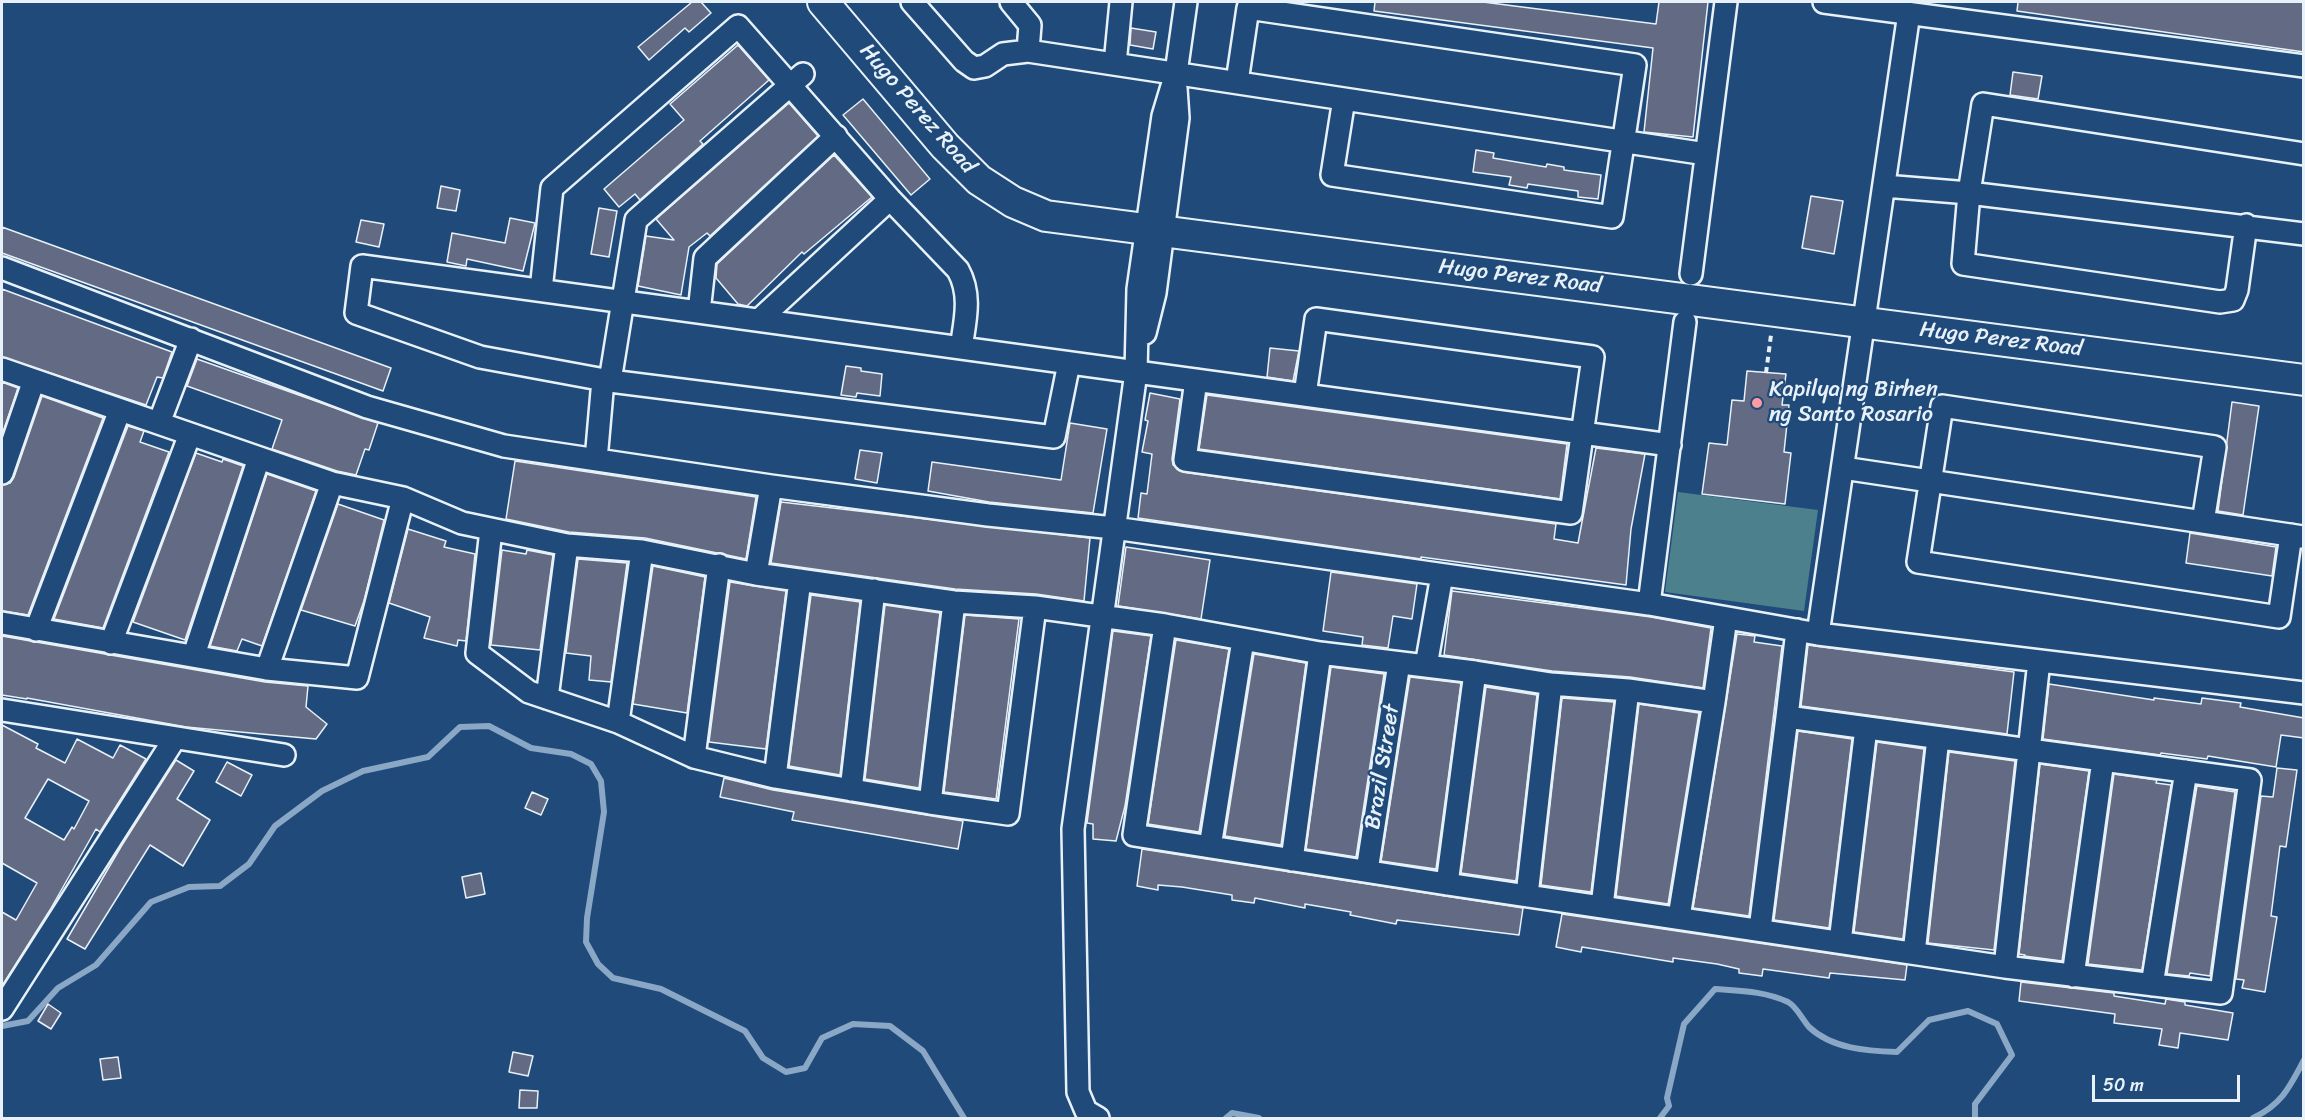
<!DOCTYPE html>
<html>
<head>
<meta charset="utf-8">
<style>
  body { margin:0 }
  #map { position:relative; width:2305px; height:1120px; overflow:hidden; background:#1f4a7a; font-family:Sriracha,sans-serif }
  canvas { display:block }
  .frame { position:absolute; inset:0; border:3px solid #e8f1f8; pointer-events:none }
  .scale { position:absolute; left:2092px; top:1075px; width:148px; height:27px; box-sizing:border-box; border:3px solid #e8f1f8; border-top:0; padding-left:8px; font-size:18px; line-height:21px; white-space:nowrap; color:#e8f1f8; -webkit-text-stroke:4px #1f4a7a; paint-order:stroke }
</style>
</head>
<body>
<div id="map">
<canvas width="2305" height="1120"></canvas>
<div class="frame"></div>
<div class="scale">50 m</div>
</div>
<script>
const c = document.querySelector('canvas').getContext('2d');
c.lineJoin = 'round';
function fill(path, color) {
  c.fillStyle = color;
  c.fill(path, 'evenodd');
}
function strokePath(path, color, width, dash) {
  c.strokeStyle = color;
  c.lineWidth = width;
  c.lineCap = dash ? 'butt' : 'round';
  c.setLineDash(dash || []);
  c.stroke(path);
}
function drawText(font, color, halo, rows, align = 'center') {
  c.font = font + ' Sriracha,sans-serif';
  c.lineWidth = 4.5;
  c.setLineDash([]);
  c.textBaseline = 'middle';
  c.strokeStyle = halo;
  c.fillStyle = color;
  for (const [text, x, y, turn = 0] of rows) {
    c.save();
    c.translate(x, y);
    c.rotate((+turn || 0) * Math.PI / 180);
    c.textAlign = isNaN(turn) ? turn : align;
    if (halo) c.strokeText(text, 0, 0);
    c.fillText(text, 0, 0);
    c.restore();
  }
}
fill(new Path2D(`
  M1678,492L1818,510L1804,611L1665,592Z`), '#4d808d');
strokePath(new Path2D(`
  M2,1026L28,1021L58,988L96,965L151,902L189,887L220,886L249,864L275,826L322,791L363,771L428,757L460,727L489,726L531,748L571,754L591,764L601,781L604,812L587,918L586,942L598,964L613,978L661,989L745,1031L763,1058L786,1072L805,1068L822,1038L853,1024L890,1026L923,1051L964,1118
  M1226,1118L1232,1113L1259,1118
  M1660,1118L1669,1106L1667,1098L1684,1024L1715,989C1741,991 1764,991 1788,1002C1797,1007 1802,1019 1809,1027C1832,1049 1868,1051 1897,1052L1929,1020L1968,1011L1997,1024L2012,1055L1975,1104V1118
  M2253,1118C2282,1104 2289,1088 2304,1060`), '#8aa7c6', 6);
const building = new Path2D(`
  M692,2H701L711,13L689,32L685,28L649,60L638,47Z
  M1375,2H1483L1656,24L1659,2H1708L1693,137L1644,132L1653,48L1374,11Z
  M2018,2H2304V52L2017,11Z
  M1131,28L1156,32L1153,49L1130,45Z
  M738,45L769,80L700,141L703,144L640,200L635,194L619,207L604,189L684,120L670,104Z
  M2013,72L2042,76L2038,99L2010,95Z
  M863,99L930,179L911,195L843,115Z
  M789,103L818,136L710,236L707,233L689,247L681,295L638,286L646,236L674,240L656,219Z
  M1476,150L1494,153L1493,158L1546,167L1547,164L1564,167V170L1601,175L1598,199L1578,197V191L1528,184L1527,188L1509,185L1511,177L1473,172Z
  M834,155L872,197L804,254L802,252L747,306L738,304L716,278L717,264Z
  M441,186L460,190L456,211L437,208Z
  M1811,196L1843,201L1834,254L1802,248Z
  M599,208L617,211L609,257L591,254Z
  M510,218L535,223L523,271L467,259L466,266L447,262L452,233L505,243Z
  M361,220L384,224L379,247L356,242Z
  M2,227L391,368L383,391L2,253Z
  M2,289L172,352L163,378L157,377L146,405L2,357Z
  M1270,348L1299,351L1293,381L1267,377Z
  M197,359L378,423L369,450L365,449L356,475L337,471L272,449L282,420L187,386Z
  M846,366L861,368V371L882,374L880,396L857,393L856,397L841,395Z
  M1747,371L1786,374L1782,405H1789L1784,452L1791,453L1785,504L1702,494L1709,443L1727,445L1732,400L1744,401Z
  M2,382L18,388L2,435Z
  M1150,393L1180,399L1172,459L1173,465L1183,472L1556,524L1554,539L1578,543L1596,448L1645,454L1631,529L1626,585L1421,557V559L1138,518L1141,493L1147,494L1152,454L1142,452L1148,421L1145,420Z
  M1207,395L1567,444L1560,499L1199,449Z
  M42,396L103,418L28,615L2,611V485L10,483L14,477Z
  M2232,402L2259,406L2243,515L2218,511Z
  M1070,423L1107,429L1093,513L989,502L928,491L932,462L1061,480Z
  M128,426L144,431L140,442L169,452L103,628L54,619Z
  M860,450L882,453L877,483L855,479Z
  M196,453L222,462L223,459L243,466L185,640L133,622Z
  M515,461L756,497L746,559L645,538L569,532L506,519Z
  M267,474L316,491L262,646L242,639L237,651L210,646Z
  M781,502L1090,538L1084,601L1036,594L955,589L771,563Z
  M338,504L384,520L364,601L355,626L301,610Z
  M408,529L446,541L444,547L475,554L466,641L458,640L457,646L424,638L430,617L389,603Z
  M2190,533L2276,547L2272,576L2186,563Z
  M1126,547L1210,560L1201,619L1118,606Z
  M502,550L526,554L527,550L553,555L540,650L491,645Z
  M578,559L627,563L611,682L589,680L591,656L566,653Z
  M653,566L705,577L687,713L633,704Z
  M1331,572L1417,584L1412,619L1393,616L1388,648L1362,645L1363,637L1323,631Z
  M730,582L786,591L766,749L709,742Z
  M1452,591L1651,617L1711,628L1703,688L1630,677L1552,671L1444,655Z
  M811,595L860,602L840,775L789,766Z
  M885,605L940,613L919,788L865,779Z
  M965,615L1019,619L996,799L944,792Z
  M1113,631L1151,636L1125,806L1116,841L1093,839V824L1087,823Z
  M1737,634L1755,636L1754,642L1782,646L1749,916L1693,908Z
  M2,636L265,682L308,686L306,707L327,724L316,739L186,727L27,698V699L2,695Z
  M1176,640L1229,649L1199,832L1148,824Z
  M1808,645L2014,672L2007,734L1801,706Z
  M1254,654L1306,663L1281,845L1225,836Z
  M1331,667L1384,674L1356,857L1306,849Z
  M1410,677L1461,683L1436,869L1381,861Z
  M2049,684L2154,700V698L2201,704L2202,698L2241,703L2240,707L2304,718V738L2281,735L2276,767L2208,756L2207,759L2161,753L2160,755L2043,739Z
  M1486,687L1537,695L1516,881L1461,873Z
  M1562,698L1614,702L1591,892L1541,885Z
  M1639,704L1699,713L1668,904L1616,896Z
  M2,725L38,744L36,748L65,763L77,739L113,758L120,745L146,759L100,832L96,829L50,910L2,986V912L16,920L37,883L2,863ZM48,779L89,801L74,829L72,827L64,840L25,818Z
  M1798,731L1852,739L1829,928L1774,920Z
  M1877,742L1924,749L1903,939L1854,932Z
  M1949,752L2015,761L1994,950L1928,943Z
  M176,760L194,771L177,799L210,820L183,866L150,845L85,949L67,939L122,845Z
  M227,762L252,775L241,796L216,782Z
  M2040,764L2089,771L2062,961L2024,956L2025,955L2019,954Z
  M2277,768L2297,770L2286,847L2280,846L2276,877L2271,916L2277,917L2265,992L2242,988L2244,980L2236,979L2261,796L2273,797Z
  M2114,774L2157,780L2156,783L2171,785L2142,970L2088,964Z
  M724,778L773,790L963,821L958,849L792,820L794,812L720,797Z
  M2197,786L2235,792L2210,976L2190,973L2189,976L2167,974Z
  M532,792L548,799L541,815L525,808Z
  M1142,849L1523,908L1519,935L1397,920L1396,924L1350,915L1351,912L1305,904V908L1255,898L1254,903L1232,900V895L1182,887L1158,885V890L1137,886Z
  M481,873L485,894L466,898L462,877Z
  M1562,914L1907,965L1905,980L1830,973L1829,978L1763,969L1762,976L1739,973V969L1717,964L1673,958V962L1582,947L1581,952L1556,947Z
  M2021,982L2114,993V996L2165,1004L2166,999L2185,1002V1005L2233,1013L2228,1040L2180,1033L2178,1048L2159,1045L2162,1029L2114,1023L2115,1014L2019,1001Z
  M48,1004L61,1013L51,1029L38,1021Z
  M513,1052L533,1056L528,1076L509,1072Z
  M118,1057L121,1078L103,1080L100,1059Z
  M520,1090L538,1091L537,1108H519Z`);
fill(building, '#626b83');
strokePath(building, '#e8f1f8', 1.5);
const street = new Path2D(`
  M912,2L964,61L974,68L985,66L1003,54L1028,51L1706,154
  M1011,2L1030,25L1028,51
  M1824,2L2304,66
  M1115,64L1121,2
  M1237,82L1248,8L1635,65L1612,217L1332,175L1344,99
  M1884,186L1969,193L2304,234
  M2246,225L2237,290L2233,300L2220,302L1963,264L1969,193L1983,104L2304,154
  M2,268L367,407L504,446L771,486L988,515L1114,528L1649,604L1818,634L2304,693
  M1691,274L1726,2
  M541,290L552,188L738,26L890,199L958,270C972,295 965,321 961,348
  M699,312L705,258L836,136
  M759,320L890,199
  M1145,333L1155,293L1178,118L1176,88
  M1069,363L1054,437L610,381L480,357L356,313L362,266C798,325 1234,386 1670,445
  M2,369L332,483L403,498L462,523L567,545L642,551L756,574L954,602L1035,607L1165,625L1320,653L1475,672L1551,684L1628,690L1714,702L1679,917
  M1196,380L1185,460L1571,513L1593,357L1316,319L1305,395
  M610,381L636,220L803,74
  M159,423L191,339
  M596,460L603,380
  M1843,468L2303,537
  M2,473L34,380
  M2203,522L2215,447L1942,406L1918,562L2279,617L2291,535
  M491,530L477,653L529,692L618,722L694,757L775,777L930,803L1008,814L1035,607
  M756,574L771,486
  M1649,604L1685,322
  M2,623L267,669L357,678L403,498
  M1165,625L1134,835L1447,884L2005,967L2221,993L2250,780L1787,717L1760,929
  M36,630L120,410
  M1818,634L1909,13
  M111,643L190,434
  M194,655L259,458
  M1426,666L1442,575
  M267,669L332,483
  M547,698L567,545
  M1714,702L1726,618
  M2,710L284,755
  M1787,717L1797,630
  M618,722L642,551
  M694,757L719,565
  M775,777L800,580
  M851,790L874,590
  M930,803L954,602
  M1210,847L1243,640
  M1292,860L1320,653
  M1367,871L1399,663
  M1447,884L1475,672
  M1527,895L1551,684
  M1602,906L1628,690
  M1840,942L1866,728
  M1914,953L1938,738
  M2005,967L2039,661
  M2073,976L2103,760
  M2152,985L2186,771
  M2,1009L175,738
  M1098,1118L1086,1111L1078,1092L1073,829L1136,372L1138,289L1163,116L1176,73L1186,2`);
const secondary = new Path2D(`
  M823,2L945,146L979,180L1013,202L1046,216L2304,380`);
strokePath(street, '#e8f1f8', 26);
strokePath(secondary, '#e8f1f8', 34);
strokePath(new Path2D(`
  M1766,373L1771,335`), '#e8f1f8', 4, [6, 4.5]);
strokePath(street, '#1f4a7a', 21);
strokePath(secondary, '#1f4a7a', 30);
for (const [x, y, r, color] of [
  [1757,403,6,"#ff9aa2"]
]) {
  const dot = new Path2D();
  dot.arc(x, y, r, 0, 2 * Math.PI);
  c.fillStyle = color;
  c.fill(dot);
  strokePath(dot, '#1f4a7a', 2);
}
drawText('22px', '#e8f1f8', '#1f4a7a', [
  ["Hugo Perez Road",917,109,49],
  ["Hugo Perez Road",1520,277,7],
  ["Hugo Perez Road",2001,340,7],
  ["Brazil Street",1383,767,-81]
]);
drawText('22px', '#e8f1f8', '#1f4a7a', [
  ["Kapilya ng Birhen",1769,390],
  ["ng Santo Rosario",1769,415]
], 'left');
</script>
</body>
</html>
